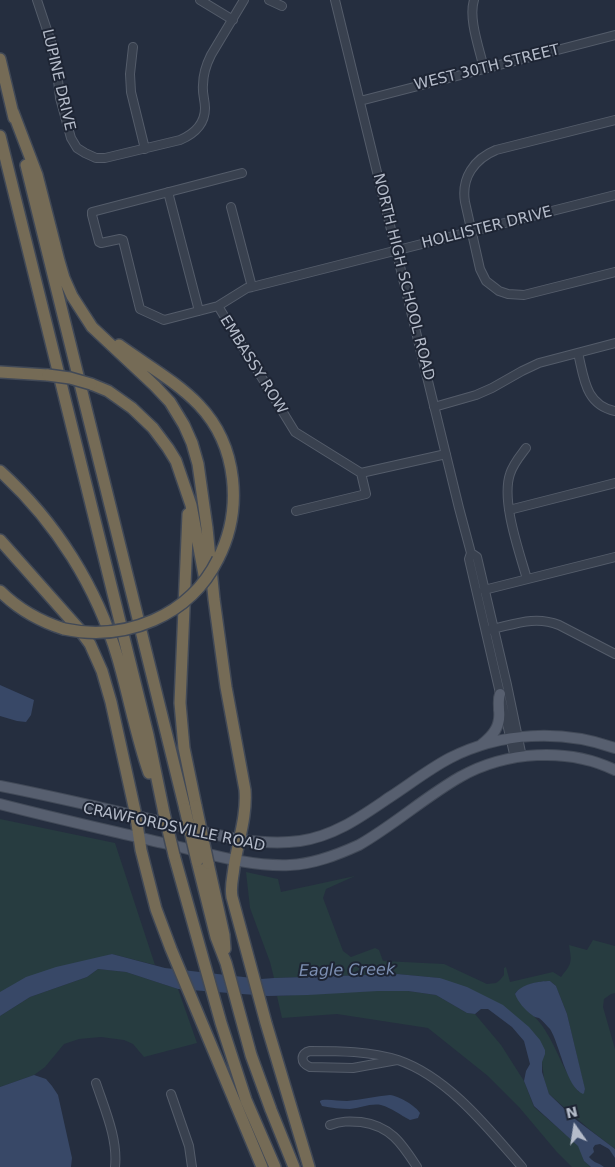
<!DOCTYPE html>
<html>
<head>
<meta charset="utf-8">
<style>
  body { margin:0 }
  #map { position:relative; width:615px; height:1167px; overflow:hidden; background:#252e3f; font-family:"DejaVu Sans",sans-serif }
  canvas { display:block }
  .north { position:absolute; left:550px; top:1102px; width:50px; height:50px; -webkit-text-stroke:4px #1e2534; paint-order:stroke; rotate:347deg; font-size:14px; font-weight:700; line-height:20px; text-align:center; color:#b5bcca }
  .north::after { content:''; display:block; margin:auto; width:18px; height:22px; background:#b5bcca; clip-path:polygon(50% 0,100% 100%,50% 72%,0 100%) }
</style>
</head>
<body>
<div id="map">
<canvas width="615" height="1167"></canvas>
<div class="north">N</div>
</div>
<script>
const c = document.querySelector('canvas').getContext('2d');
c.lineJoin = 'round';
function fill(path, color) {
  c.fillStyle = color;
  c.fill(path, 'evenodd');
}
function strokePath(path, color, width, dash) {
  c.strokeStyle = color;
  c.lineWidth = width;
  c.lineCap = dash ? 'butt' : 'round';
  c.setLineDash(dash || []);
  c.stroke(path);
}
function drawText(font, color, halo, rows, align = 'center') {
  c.font = font + ' "DejaVu Sans",sans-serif';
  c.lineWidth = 4;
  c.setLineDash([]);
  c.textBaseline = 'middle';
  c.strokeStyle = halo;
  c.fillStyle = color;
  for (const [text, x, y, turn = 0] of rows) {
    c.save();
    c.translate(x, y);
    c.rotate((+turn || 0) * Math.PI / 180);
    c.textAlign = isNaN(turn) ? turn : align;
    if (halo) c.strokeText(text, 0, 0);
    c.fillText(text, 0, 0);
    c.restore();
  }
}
fill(new Path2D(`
  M0,819L115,843L155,965L112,954L0,993Z
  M246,872L278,879L281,892L355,876L326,889L323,898L343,951L351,957L375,948L379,950L383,961L444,964L487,984L496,983L500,980L504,975V968L506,967L510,982L553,972L561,977C572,963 572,963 569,945L587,950L593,940L615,946V993L611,994L604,999L603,1007L615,1049V1149L589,1129L549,1094L544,1079L542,1062L535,1034L440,978L397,974L274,978L270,962L250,908ZM550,981L556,986L567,1014L585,1091L579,1092C564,1073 558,1050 545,1030C537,1016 523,1008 515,994C520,985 540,981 550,981Z
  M98,969L126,972L178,989L197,1043L144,1057L133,1044L124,1040L101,1037L79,1039L64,1044L45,1067L34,1075L0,1087V1016L30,997L87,977Z
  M364,991H408L436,995L467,1013L475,1014L501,1045L524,1081L534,1107L580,1147L584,1161L591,1167H572L556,1151L519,1107L488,1076L428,1028L337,1014L282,1018L277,996Z`), '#273c40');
fill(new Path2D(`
  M0,685L34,700L31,715L26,722L17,721L0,716Z
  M112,954L165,968L261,979L274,978L397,974L440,978L467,987L503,1005L529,1027L540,1040L545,1050V1054L542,1062V1072L549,1094L575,1119L615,1149V1158L609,1149L600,1144L595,1145L593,1148L594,1152L589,1157C595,1164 598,1162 604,1167H591L584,1161L578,1146L534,1106L524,1081L526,1071L530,1064L524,1041L512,1027L488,1009H481L475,1014L467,1013L436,995L408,991H378L308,995L268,996L178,989L126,972L98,969L87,977L30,997L0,1016V992L26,977L56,967Z
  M550,981L556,986L567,1014L585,1089L584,1093L583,1094C566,1087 560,1045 550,1029C547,1026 543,1021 539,1018C536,1017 534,1017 532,1015C525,1010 518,1002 515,994C521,984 539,981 550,981Z
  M34,1075L46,1079L52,1086L58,1095L72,1158L71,1167H0V1087Z
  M390,1095C399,1096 416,1106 420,1113L418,1118L410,1120C400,1115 392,1108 381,1105C371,1103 360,1108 350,1109C341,1109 331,1108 322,1106L320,1102V1101L322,1100C331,1099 338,1101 347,1101C361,1100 376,1096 390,1095Z`), '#384867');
const minor = new Path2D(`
  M37,0L55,54L60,98L71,138L77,148L85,153L96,158H105L180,140C194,134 205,124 205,108C205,100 202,93 203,85C203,74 206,65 211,55L244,0
  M200,0L233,20
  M269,0L282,6
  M335,0L459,508L471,553L469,559L515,758
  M474,0C468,19 480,50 484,69
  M133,47L130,74L131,92L145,149
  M360,101L615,35
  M615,120L496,150C474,159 461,178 465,202L480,269L486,281L499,291L508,294L524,295L615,272
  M242,173L92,212V215L99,242L101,243L120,239L123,240L140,309L164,320L218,306L247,288L252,287L615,195
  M168,192L199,311
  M231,207L252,287
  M218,306L295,432L361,473L366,494L296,511
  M578,353C584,377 585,405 615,411
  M434,407L476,395L492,388L522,371L539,363L615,343
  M526,448C520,456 513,464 510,474C501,501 519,551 527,579
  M361,473L446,454
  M509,510L615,483
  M471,553L477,557L507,685L522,757
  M484,590L615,557
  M488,630C513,625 534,615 559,625L615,654
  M397,1060L353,1068L310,1067C300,1063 300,1053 310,1051C339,1051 370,1051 398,1060C448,1077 488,1128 522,1167
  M96,1083C105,1110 118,1139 115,1167
  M171,1094L189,1146L192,1167
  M330,1125C341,1121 349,1121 361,1122C391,1126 402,1144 417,1167`);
const major = new Path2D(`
  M481,745C493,736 501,726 499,710C499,704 498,699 500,694
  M0,786C56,797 111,810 166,823C209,833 255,847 300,841C335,836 362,816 390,797C410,784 429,769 450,758C501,732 561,729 615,748
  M0,804C54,818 108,830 163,843C204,852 247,867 290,865C314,864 337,855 359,845C394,825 425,797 460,777C506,751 568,747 615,770`);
const highway = new Path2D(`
  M0,59L14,118
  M13,112L37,175L59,261L64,278L72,296L92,327L155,386L170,402L184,425L192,443L198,464L207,528L214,599L226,687L245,790C247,816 238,841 234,867C233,878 230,886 232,897L266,1023L309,1167
  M0,136L148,735L164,813
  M26,165L185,809
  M119,345C145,364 177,382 199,405C238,446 243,510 218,559
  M0,372L48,375
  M91,384L108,391L132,408L153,428L168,448L176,461L191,505L205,580
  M0,471C56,522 97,587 118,659C129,697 136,736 149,773
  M188,514L180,703L184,748L196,806
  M0,540L79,629L90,644L102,671L111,702L135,811L141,850L156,909L171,949L262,1167
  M0,591C19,610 39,621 64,629
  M174,855L221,1023L246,1100L275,1167
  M197,861L216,937L226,963L251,1055L271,1110L294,1167
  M208,863L224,935L225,949`);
strokePath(minor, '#545c6a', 10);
strokePath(major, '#424a58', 12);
strokePath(highway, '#414957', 14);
strokePath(minor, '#39414f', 8);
strokePath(major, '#575f6f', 10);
strokePath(highway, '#756b56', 11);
const highwayBridge = new Path2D(`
  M48,375L70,378L91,384
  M64,629C125,642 190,616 218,559
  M196,806L208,863
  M185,809L197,861
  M164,813L174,855`);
strokePath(highwayBridge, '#414957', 14, []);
strokePath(highwayBridge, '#756b56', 11);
drawText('15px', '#b5bcca', '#1e2534', [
  ["WEST 30TH STREET",487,68,-14],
  ["LUPINE DRIVE",58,80,77],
  ["HOLLISTER DRIVE",487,228,-14],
  ["NORTH HIGH SCHOOL ROAD",403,277,76],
  ["EMBASSY ROW",253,365,58],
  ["CRAWFORDSVILLE ROAD",174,828,12]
]);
drawText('italic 16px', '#7c8fb2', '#1e2534', [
  ["Eagle Creek",347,971,-1]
]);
</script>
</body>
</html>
